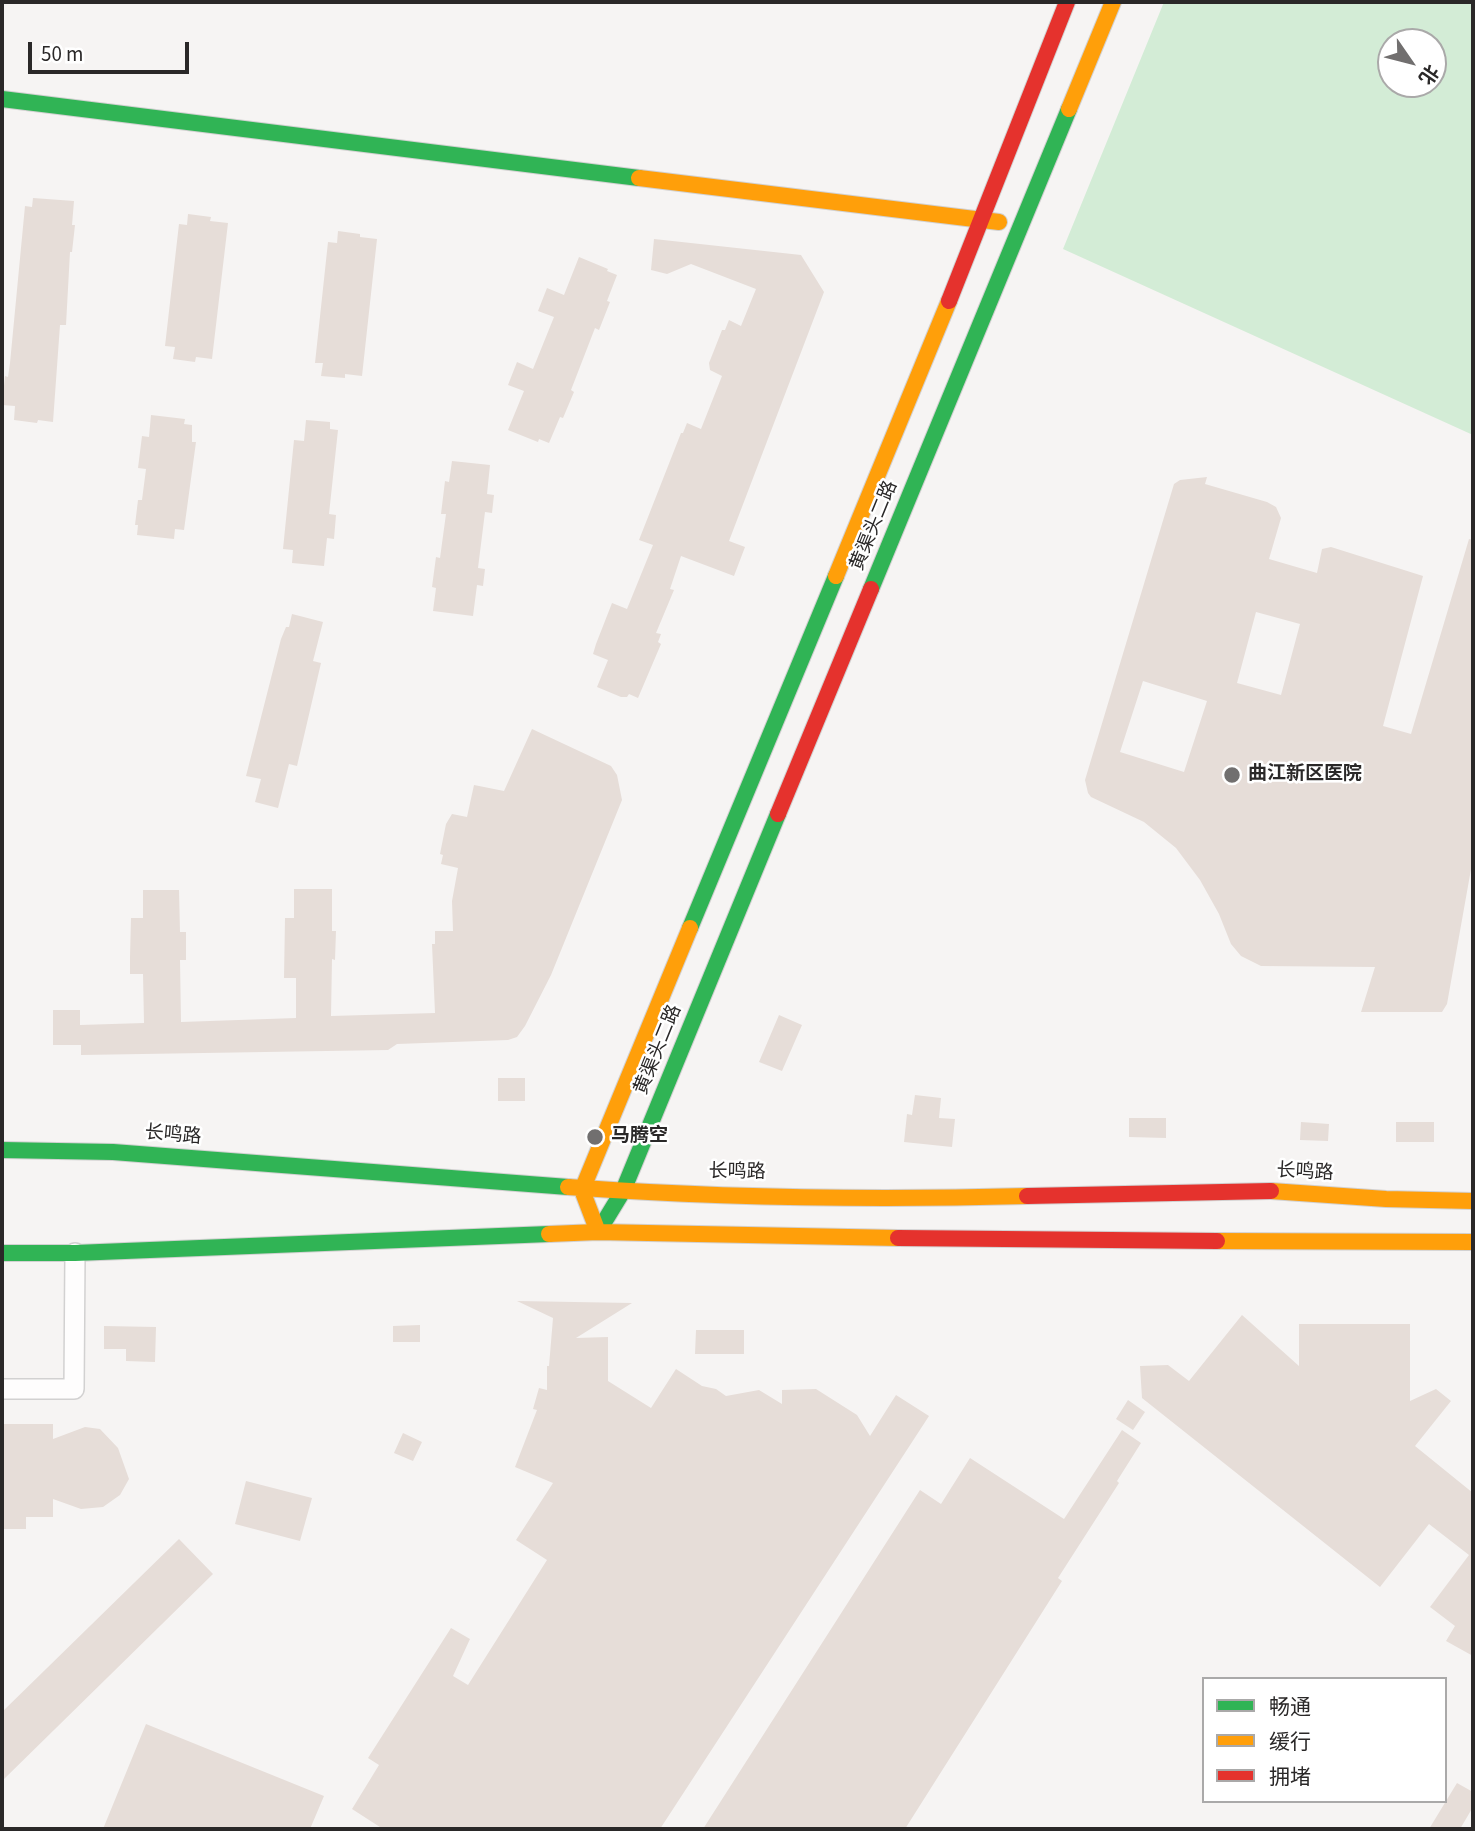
<!DOCTYPE html>
<html>
<head>
<meta charset="utf-8">
<style>
  body { margin:0 }
  #map { position:relative; width:1475px; height:1831px; overflow:hidden; background:#f6f4f3; font-family:"Source Sans 3","Noto Sans SC",sans-serif }
  canvas { display:block }
  .frame { position:absolute; inset:0; border:4px solid #2a2828; pointer-events:none }
  .legend { position:absolute; left:1202px; top:1677px; width:245px; height:126px; box-sizing:border-box; background:#fff; border:2px solid #aaa9a9; margin:0; padding:9px 12px; list-style:none; font-size:21px; color:#2a2828 }
  .legend li { display:flex; align-items:center; gap:14px; height:35px }
  .legend b { width:35px; border:2px solid #aaa9a9 }
  .north { position:absolute; left:1377px; top:28px; width:70px; height:70px; box-sizing:border-box; background:#fff; border:2px solid #aaa9a9; border-radius:50%; rotate:125deg; font-size:19px; font-weight:700; line-height:28px; text-align:center; color:#2a2828 }
  .north::after { content:''; display:block; margin:auto; width:24px; height:32px; background:#716f6f; clip-path:polygon(50% 0,100% 100%,50% 72%,0 100%) }
  .scale { position:absolute; left:28px; top:42px; width:161px; height:32px; box-sizing:border-box; border:4px solid #2a2828; border-top:0; padding-left:9px; font-size:21px; line-height:24px; white-space:nowrap; color:#2a2828; -webkit-text-stroke:5px #fff; paint-order:stroke }
</style>
</head>
<body>
<div id="map">
<canvas width="1475" height="1831"></canvas>
<div class="frame"></div>
<ul class="legend">
<li><b style="height:9px;background:#30b455"></b>畅通</li>
<li><b style="height:9px;background:#ff9f0a"></b>缓行</li>
<li><b style="height:9px;background:#e5322d"></b>拥堵</li>
</ul>
<div class="north">北</div>
<div class="scale">50 m</div>
</div>
<script>
const c = document.querySelector('canvas').getContext('2d');
c.lineJoin = 'round';
function fill(path, color) {
  c.fillStyle = color;
  c.fill(path, 'evenodd');
}
function strokePath(path, color, width, dash) {
  c.strokeStyle = color;
  c.lineWidth = width;
  c.lineCap = dash ? 'butt' : 'round';
  c.setLineDash(dash || []);
  c.stroke(path);
}
function drawText(font, color, halo, rows, align = 'center') {
  c.font = font + ' "Source Sans 3","Noto Sans SC",sans-serif';
  c.lineWidth = 5;
  c.setLineDash([]);
  c.textBaseline = 'middle';
  c.strokeStyle = halo;
  c.fillStyle = color;
  for (const [text, x, y, turn = 0] of rows) {
    c.save();
    c.translate(x, y);
    c.rotate((+turn || 0) * Math.PI / 180);
    c.textAlign = isNaN(turn) ? turn : align;
    if (halo) c.strokeText(text, 0, 0);
    c.fillText(text, 0, 0);
    c.restore();
  }
}
fill(new Path2D(`
  M1164,2H1473V435L1063,249ZM1391,42H1433V84H1391Z`), '#d3ecd6');
fill(new Path2D(`
  M33,198L74,201L72,225H75L72,252H70L66,325H60L53,422L38,420L37,423L14,420L15,406L2,405L5,376L8,377L10,363L25,206L32,207Z
  M188,214L211,217L210,221L228,223L212,359L196,357L195,362L173,359L175,347L165,346L179,224L187,225Z
  M338,231L360,234V237L377,239L362,376L345,374V378L321,376L323,363H315L328,242L337,243Z
  M654,239L801,255L824,292L729,541L745,547L734,576L681,556L670,589L674,590L656,633L661,634L658,642L661,644L638,698L629,694L627,697H621L597,687L608,660L593,654L596,644L612,603L627,609L653,545L639,540L681,433H683L687,423L701,429L722,376L710,370L709,363L713,353L722,330H725L729,320L741,326L756,289L691,264L667,274L651,270Z
  M579,257L608,269L607,271L617,275L607,301L610,302L599,330L595,328L571,390L574,392L563,418L560,417L549,443L539,439L538,442L508,430L524,391L508,385L517,362L533,369L554,317L538,311L547,288L564,295Z
  M151,415L185,419L184,424L192,425V442H196L184,530L175,529L174,539L137,535L138,525H135L138,500H142L146,469L138,468L142,436L149,437Z
  M306,420L330,422V429L338,430L329,514L336,515L334,539L327,538L324,566L292,563L293,550L283,549L294,440L304,441Z
  M452,461L490,465L487,494L494,495L492,513L485,512L478,568L485,569L483,586L477,585L473,616L433,611L436,588L432,587L436,557L440,558L446,514H441L445,481L449,482Z
  M1207,477L1205,484L1267,502L1276,507L1281,518L1269,559L1317,573L1322,549L1331,547L1423,576L1383,726L1411,734L1469,539L1473,540V858L1447,1004L1442,1012H1361L1375,967L1261,966L1241,956L1231,944L1219,914L1200,880L1176,848L1144,822L1091,797L1088,793L1085,780L1174,484L1180,480ZM1256,612L1300,624L1281,695L1237,683ZM1143,681L1207,701L1184,772L1120,752Z
  M292,614L323,622L313,661L321,663L297,766L289,764L278,808L255,802L261,779L246,776L281,639L286,627H289Z
  M532,729L611,766L617,775L622,800L551,975L525,1026L517,1037L508,1040L397,1044L388,1050L81,1055V1045H53V1010H80V1025L144,1023L143,974H130V957L131,918H143V890H179L180,932H186V960H180L181,1022L296,1018V978H284L285,918H294V889H332V931H336L335,960L332,959L331,1016L435,1013L432,944H435V931H453L452,901L458,868L441,864L443,855L440,854L446,824L452,814L467,817L474,785L504,791Z
  M779,1015L802,1025L782,1071L759,1062Z
  M498,1078H525V1101H498Z
  M915,1095L941,1098L939,1118L955,1119L952,1147L904,1142L907,1114L912,1115Z
  M1129,1118H1166V1138L1129,1137Z
  M1301,1122L1329,1124L1328,1141L1300,1140Z
  M1396,1122H1434V1142H1396Z
  M517,1301L632,1303L576,1338L608,1337V1381L651,1408L676,1369L702,1386L716,1389L726,1396L759,1390L782,1404V1390L816,1389L857,1415L870,1436L896,1395L929,1416L660,1829H383L352,1809L379,1765L368,1758L451,1628L470,1639L453,1676L468,1685L547,1560L516,1540L553,1483L515,1467L537,1410L533,1409L539,1388L547,1390V1366H549L553,1318Z
  M1242,1315L1299,1366V1324H1410V1401L1436,1389L1451,1401L1415,1446L1473,1493V1656L1446,1641L1455,1626L1430,1607L1469,1555L1429,1524L1380,1587L1142,1398L1140,1366L1168,1365L1189,1381Z
  M420,1325V1342H393V1326Z
  M104,1326L156,1327L155,1362L126,1361V1349H104Z
  M696,1330H744V1354H695Z
  M1128,1400L1145,1412L1133,1430L1116,1419Z
  M2,1424H53V1439L85,1427L100,1429L118,1448L129,1479L120,1495L103,1507L81,1509L53,1499V1517H26V1529H2Z
  M1122,1430L1141,1443L1117,1481L1119,1483L1058,1578L1062,1581L905,1829H703L920,1490L941,1504L970,1458L1064,1519Z
  M403,1433L422,1442L413,1461L394,1453Z
  M246,1481L312,1498L300,1541L235,1524Z
  M179,1539L213,1574L2,1781V1712Z
  M146,1724L324,1796L310,1829H103Z
  M1457,1783L1473,1792V1807L1460,1829H1429Z`), '#e6ddd8');
const street = new Path2D(`
  M2,1389H74L75,1253`);
const fast = new Path2D(`
  M2,99L639,178
  M871,589L1069,109
  M690,928L836,576
  M2,1150L113,1152L568,1187
  M598,1232L623,1191L778,814
  M2,1253H75L549,1234`);
const slow = new Path2D(`
  M1069,109L1113,2
  M639,178L999,222
  M836,576L949,301
  M568,1187C720,1198 874,1200 1027,1196
  M1271,1191L1386,1199L1473,1201
  M598,1232L582,1190L690,928
  M549,1234L598,1232L898,1238
  M1217,1241L1473,1242`);
const jam = new Path2D(`
  M949,301L1067,2
  M778,814L871,589
  M1027,1196L1271,1191
  M898,1238L1217,1241`);
strokePath(street, '#d2d1d1', 22);
strokePath(fast, '#d2d1d1', 18);
strokePath(slow, '#d2d1d1', 18);
strokePath(jam, '#d2d1d1', 18);
strokePath(street, '#fefdfd', 19);
strokePath(fast, '#30b455', 16);
strokePath(slow, '#ff9f0a', 16);
strokePath(jam, '#e5322d', 16);
for (const [x, y, r, color] of [
  [1232,775,9,"#716f6f"],
  [595,1137,9,"#716f6f"]
]) {
  const dot = new Path2D();
  dot.arc(x, y, r, 0, 2 * Math.PI);
  c.fillStyle = color;
  c.fill(dot);
  strokePath(dot, '#fff', 2.5);
}
drawText('19px', '#2a2828', '#fff', [
  ["黄渠头二路",875,526,-68],
  ["黄渠头二路",659,1050,-68],
  ["长鸣路",173,1136,5],
  ["长鸣路",737,1173,1],
  ["长鸣路",1305,1173,3]
]);
drawText('bold 19px', '#2a2828', '#fff', [
  ["曲江新区医院",1248,775],
  ["马腾空",611,1137]
], 'left');
</script>
</body>
</html>
